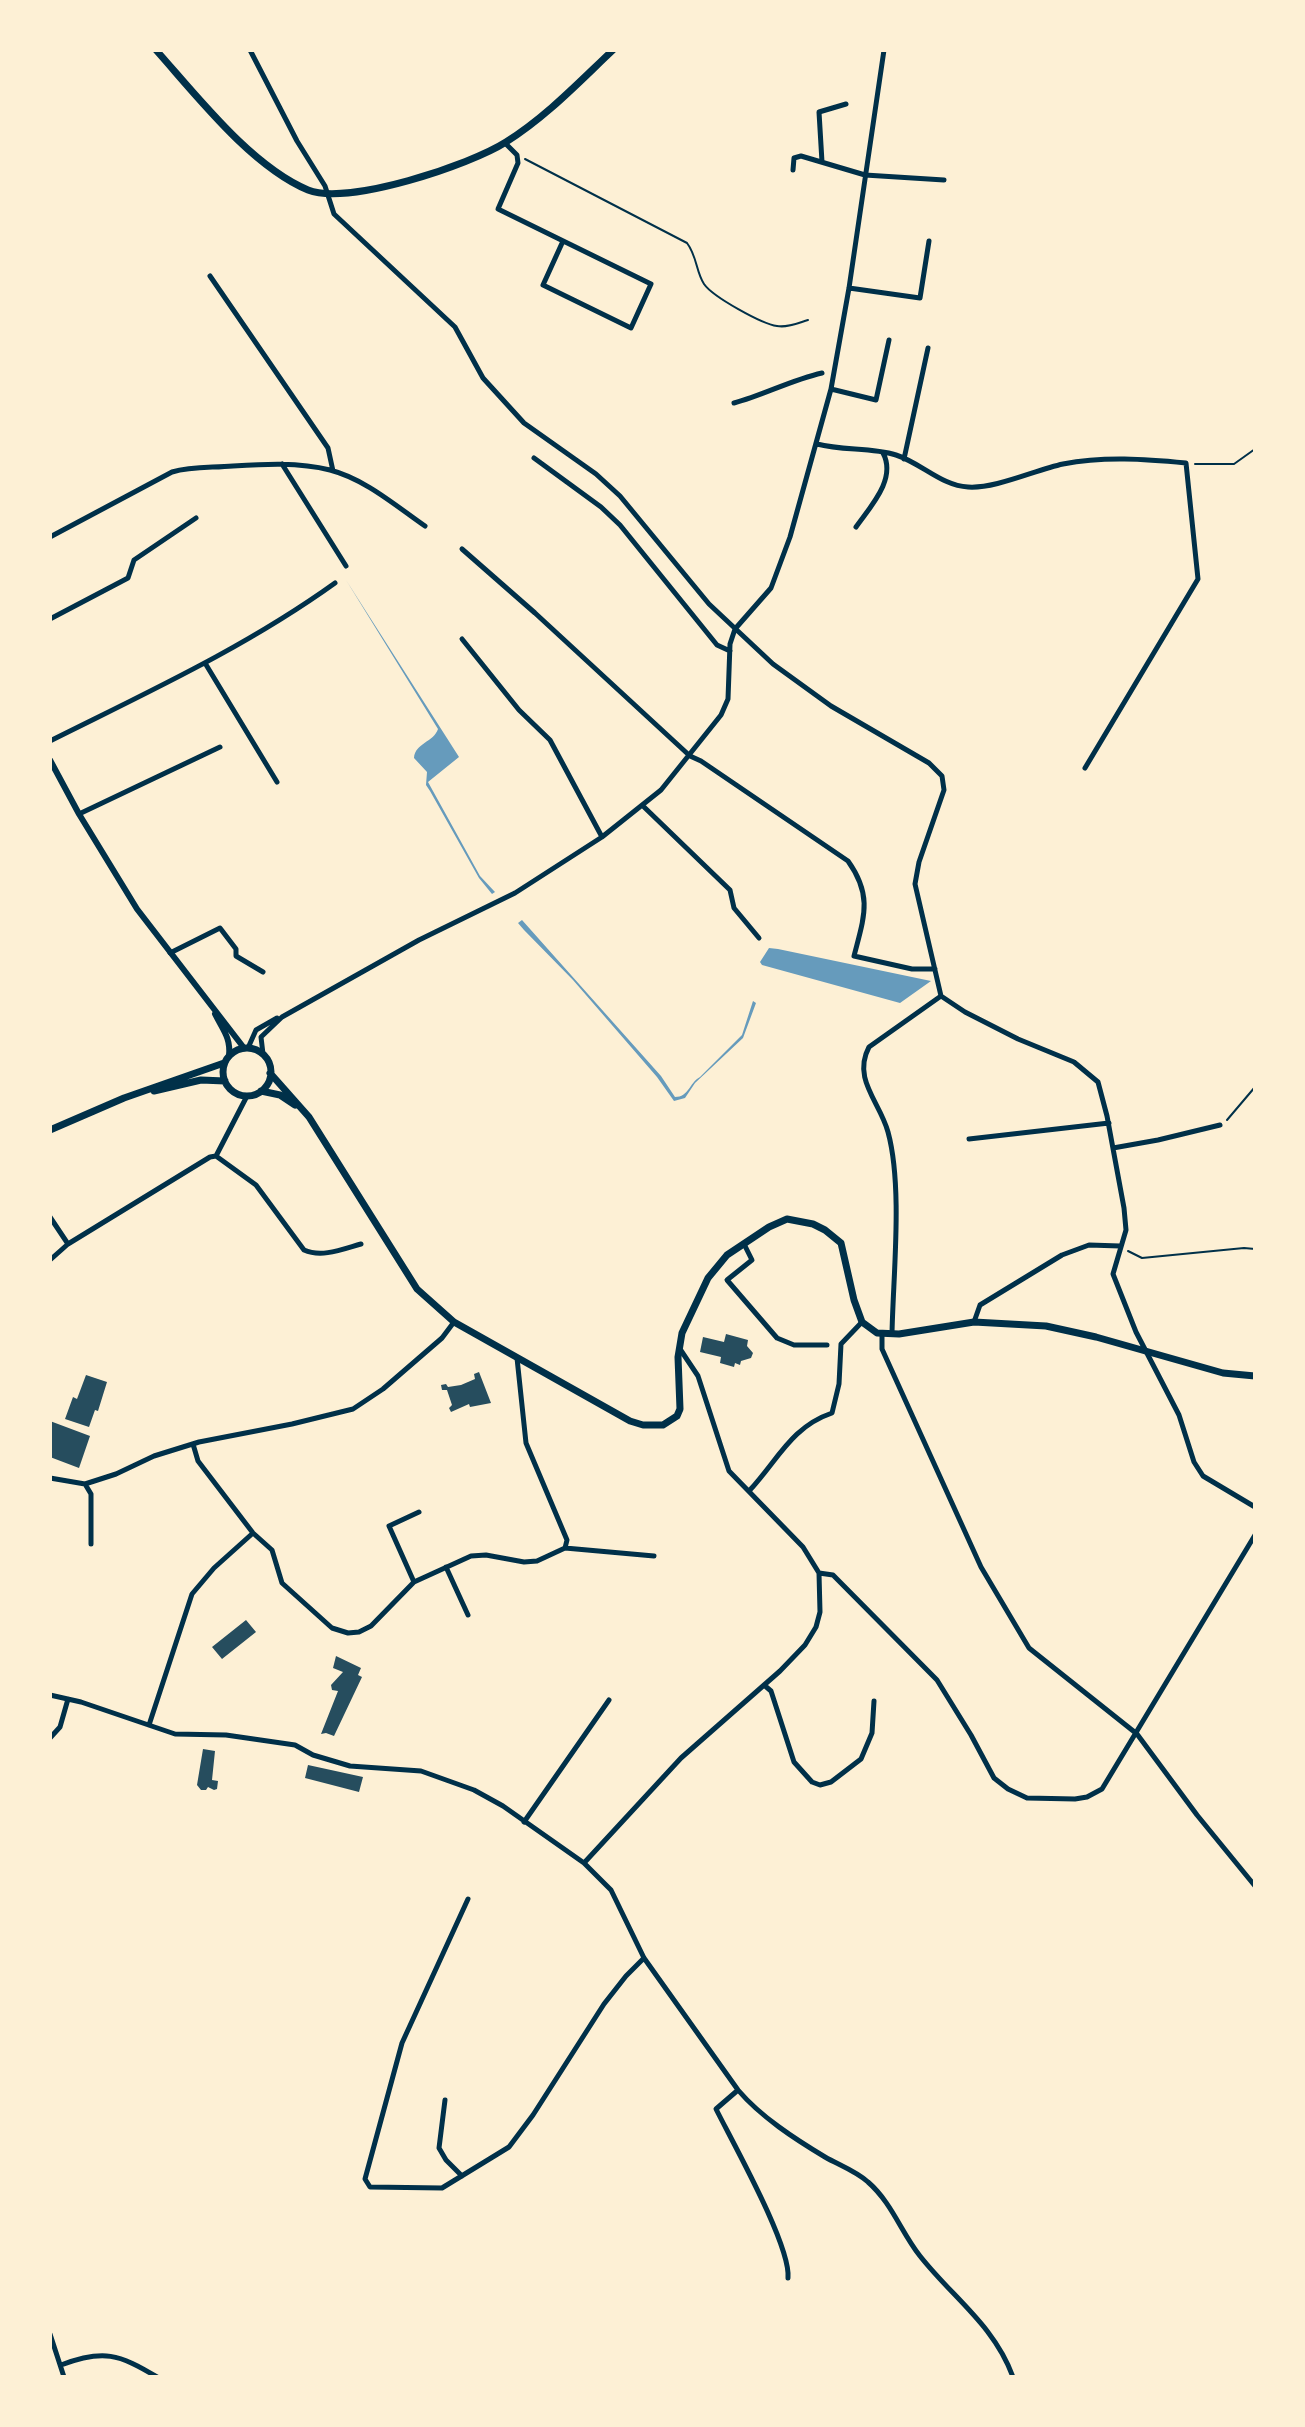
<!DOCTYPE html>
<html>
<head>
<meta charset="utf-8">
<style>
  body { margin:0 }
  #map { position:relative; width:1305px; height:2427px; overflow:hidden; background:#fdf0d5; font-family:"Fira Sans Condensed",sans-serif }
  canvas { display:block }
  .frame { position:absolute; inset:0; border:52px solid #fdf0d5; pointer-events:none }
</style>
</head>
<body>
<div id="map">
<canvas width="1305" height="2427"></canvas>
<div class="frame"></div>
</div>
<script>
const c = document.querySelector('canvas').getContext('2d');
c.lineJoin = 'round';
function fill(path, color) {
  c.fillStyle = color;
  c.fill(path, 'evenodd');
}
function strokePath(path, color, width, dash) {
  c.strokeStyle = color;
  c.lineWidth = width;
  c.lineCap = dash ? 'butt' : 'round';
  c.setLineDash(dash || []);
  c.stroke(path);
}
fill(new Path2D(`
  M346,580L459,757L428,782L480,876L495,892L492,894L479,878L430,791L426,785L427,772L414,758C415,743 434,742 438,729Z
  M522,920L661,1076L675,1097C689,1097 689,1083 700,1077L742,1035L753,1001L756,1003L743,1038L695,1083L685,1098L674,1101L657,1077L573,980L524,930L518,923Z
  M769,948L778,949L931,981L900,1003L762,965L760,962Z`), '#669bbc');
fill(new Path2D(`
  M726,1334L748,1340L747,1346L753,1353L751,1358L741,1361L740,1365L735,1363L734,1367L720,1363L721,1357L700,1352L703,1337L724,1342Z
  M479,1372L491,1403L470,1407L469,1404L451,1412L449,1408L452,1405L447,1390H442L441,1385L446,1384L448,1387L461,1385L475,1379L474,1374Z
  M86,1375L107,1382L98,1411L95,1410L89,1427L65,1419L73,1397L77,1399Z
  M50,1421L90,1436L79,1468L50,1457Z
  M246,1620L256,1632L222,1659L212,1647Z
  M336,1656L361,1668L358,1675L362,1677L334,1736L326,1733L321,1734L338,1691L332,1690L331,1685L343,1672L333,1668Z
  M203,1749L215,1751L212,1780L218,1781L217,1789L214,1790L208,1787L206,1790H201L197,1785Z
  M308,1765L363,1777L359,1792L305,1778Z`), '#264d5e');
strokePath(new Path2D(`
  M525,159L687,243C697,256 696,272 704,284C713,297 762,324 777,326C787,328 798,323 808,320
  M1195,464H1234L1255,449
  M1227,1120L1255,1087
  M1128,1251L1142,1258L1244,1248L1255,1249`), '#003049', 2);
strokePath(new Path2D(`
  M250,50L297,141L325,186L334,214L455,327L483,378L524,423L596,474L620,496L709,604L773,664L831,706L929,763L942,776L944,790L919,862L915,884L941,996
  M505,143L517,155L518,163L498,209L651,284L631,328L543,285L563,241
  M822,162L819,112L846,104
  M793,170L794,158L801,156L865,175L944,180
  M210,276L328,448L333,471
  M849,288L920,298L929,241
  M831,389L876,400L889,340
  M734,403C764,395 791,380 822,373
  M817,444C843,451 871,447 896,455C921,463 942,486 968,487C995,489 1035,470 1063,464C1104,456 1145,459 1186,463L1198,579L1085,768
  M534,458L601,507L620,525L717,645L730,651
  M904,459L928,348
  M282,464L346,566
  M856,527C870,507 897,479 883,453
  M50,537L172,472C192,466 212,468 233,466C265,464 298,462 330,470C365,479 396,506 425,526
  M462,549L535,613L690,756L701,761L848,861C873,896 864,917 854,956L912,969H935
  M50,619L128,578L134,560L196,518
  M462,639L519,710L550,740L602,837
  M205,663L277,782
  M50,741C148,692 246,647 335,583
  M643,806L730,890L734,908L759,938
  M79,814L220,747
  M170,953L220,928L236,949V956L263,972
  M941,996L965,1012L1018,1039L1074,1062L1098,1082L1107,1116L1124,1208L1126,1230L1113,1274L1136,1332L1179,1415L1194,1462L1203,1476L1255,1507
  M248,1048L256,1030L277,1018
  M263,1054L261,1037L282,1017L419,940L515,893L602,837L661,790L721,715L728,699L730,644L735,629L771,588L790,537L831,389L849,288L884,50
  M969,1139L1109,1123
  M1113,1148L1158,1140L1220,1125
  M216,1156L247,1096
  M50,1217L68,1244
  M744,1244L752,1260L727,1280L777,1338L794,1345H827
  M50,1260L68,1244L210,1157L216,1156L256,1185L304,1250C322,1258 343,1249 361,1244
  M974,1322L980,1305L1062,1255L1089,1245L1120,1246
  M892,1334C893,1276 903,1187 888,1132C880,1102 852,1079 869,1047L941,996
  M882,1335V1349L981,1567L1029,1648L1137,1734L1197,1815L1255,1886
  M680,1349L698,1376L729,1471L803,1547L819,1573L833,1575L937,1680L971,1735L994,1778L1008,1789L1027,1798L1075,1799L1087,1797L1102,1789L1255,1535
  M517,1358L526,1443L567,1540L565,1548
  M193,1444L198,1461L253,1533L272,1550L282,1583L332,1628L348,1633L359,1632L371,1626L414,1582L471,1556L486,1555L524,1562L537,1561L565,1548L654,1556
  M50,1478L85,1484L116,1474L154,1456L199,1442L292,1424L353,1409L383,1389L442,1338L454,1322
  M85,1484L91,1494V1544
  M749,1491C778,1460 791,1427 832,1413L839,1384L841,1344L862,1322
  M446,1567L468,1615
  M414,1582L389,1526L419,1512
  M764,1685L771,1691L794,1762L812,1782L820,1785L831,1782L861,1759L872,1733L874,1701
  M50,1695L81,1702L175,1734L226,1735L295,1745L313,1755L350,1766L421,1771L474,1790L503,1806L584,1863L611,1890L644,1958L738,2090C761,2117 795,2139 825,2157C839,2165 856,2171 868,2182C892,2203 901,2232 920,2256C953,2298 994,2325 1013,2377
  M149,1725L192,1594L214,1568L253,1533
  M50,1738L60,1727L68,1699
  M524,1822L609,1700
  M584,1863L681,1758L780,1671L805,1645L816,1627L820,1612L819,1573
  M468,1899L402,2043L365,2179L370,2187L442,2188L509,2147L533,2115L604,2004L626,1976L644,1958
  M738,2090L716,2109C733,2143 791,2246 788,2278
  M445,2100L439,2148L446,2160L462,2176
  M50,2334L64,2377
  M61,2365C103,2349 119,2354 157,2377`), '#003049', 5);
strokePath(new Path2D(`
  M50,760L79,814L137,909L244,1048
  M215,1014C223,1030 231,1038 229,1056`), '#003049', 6);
strokePath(new Path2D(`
  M223 1072a24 24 0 1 1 48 0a24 24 0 1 1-48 0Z
  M270,1073L309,1117L417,1289L454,1322L630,1421L643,1425H663L677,1416L680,1409L678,1357L682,1333L708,1278L727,1255L769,1227L787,1219L813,1224L825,1230L841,1243L854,1300L862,1322L877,1333L899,1334L974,1322L1046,1326L1096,1337L1223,1373L1255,1376
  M154,1091L201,1080L225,1081
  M261,1091L280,1095L295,1105
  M50,1130L124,1098L224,1063`), '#003049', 7);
strokePath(new Path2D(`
  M156,50C197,96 251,166 308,190C348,206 470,165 506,142C546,117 579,82 613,50`), '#003049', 7);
</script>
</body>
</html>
